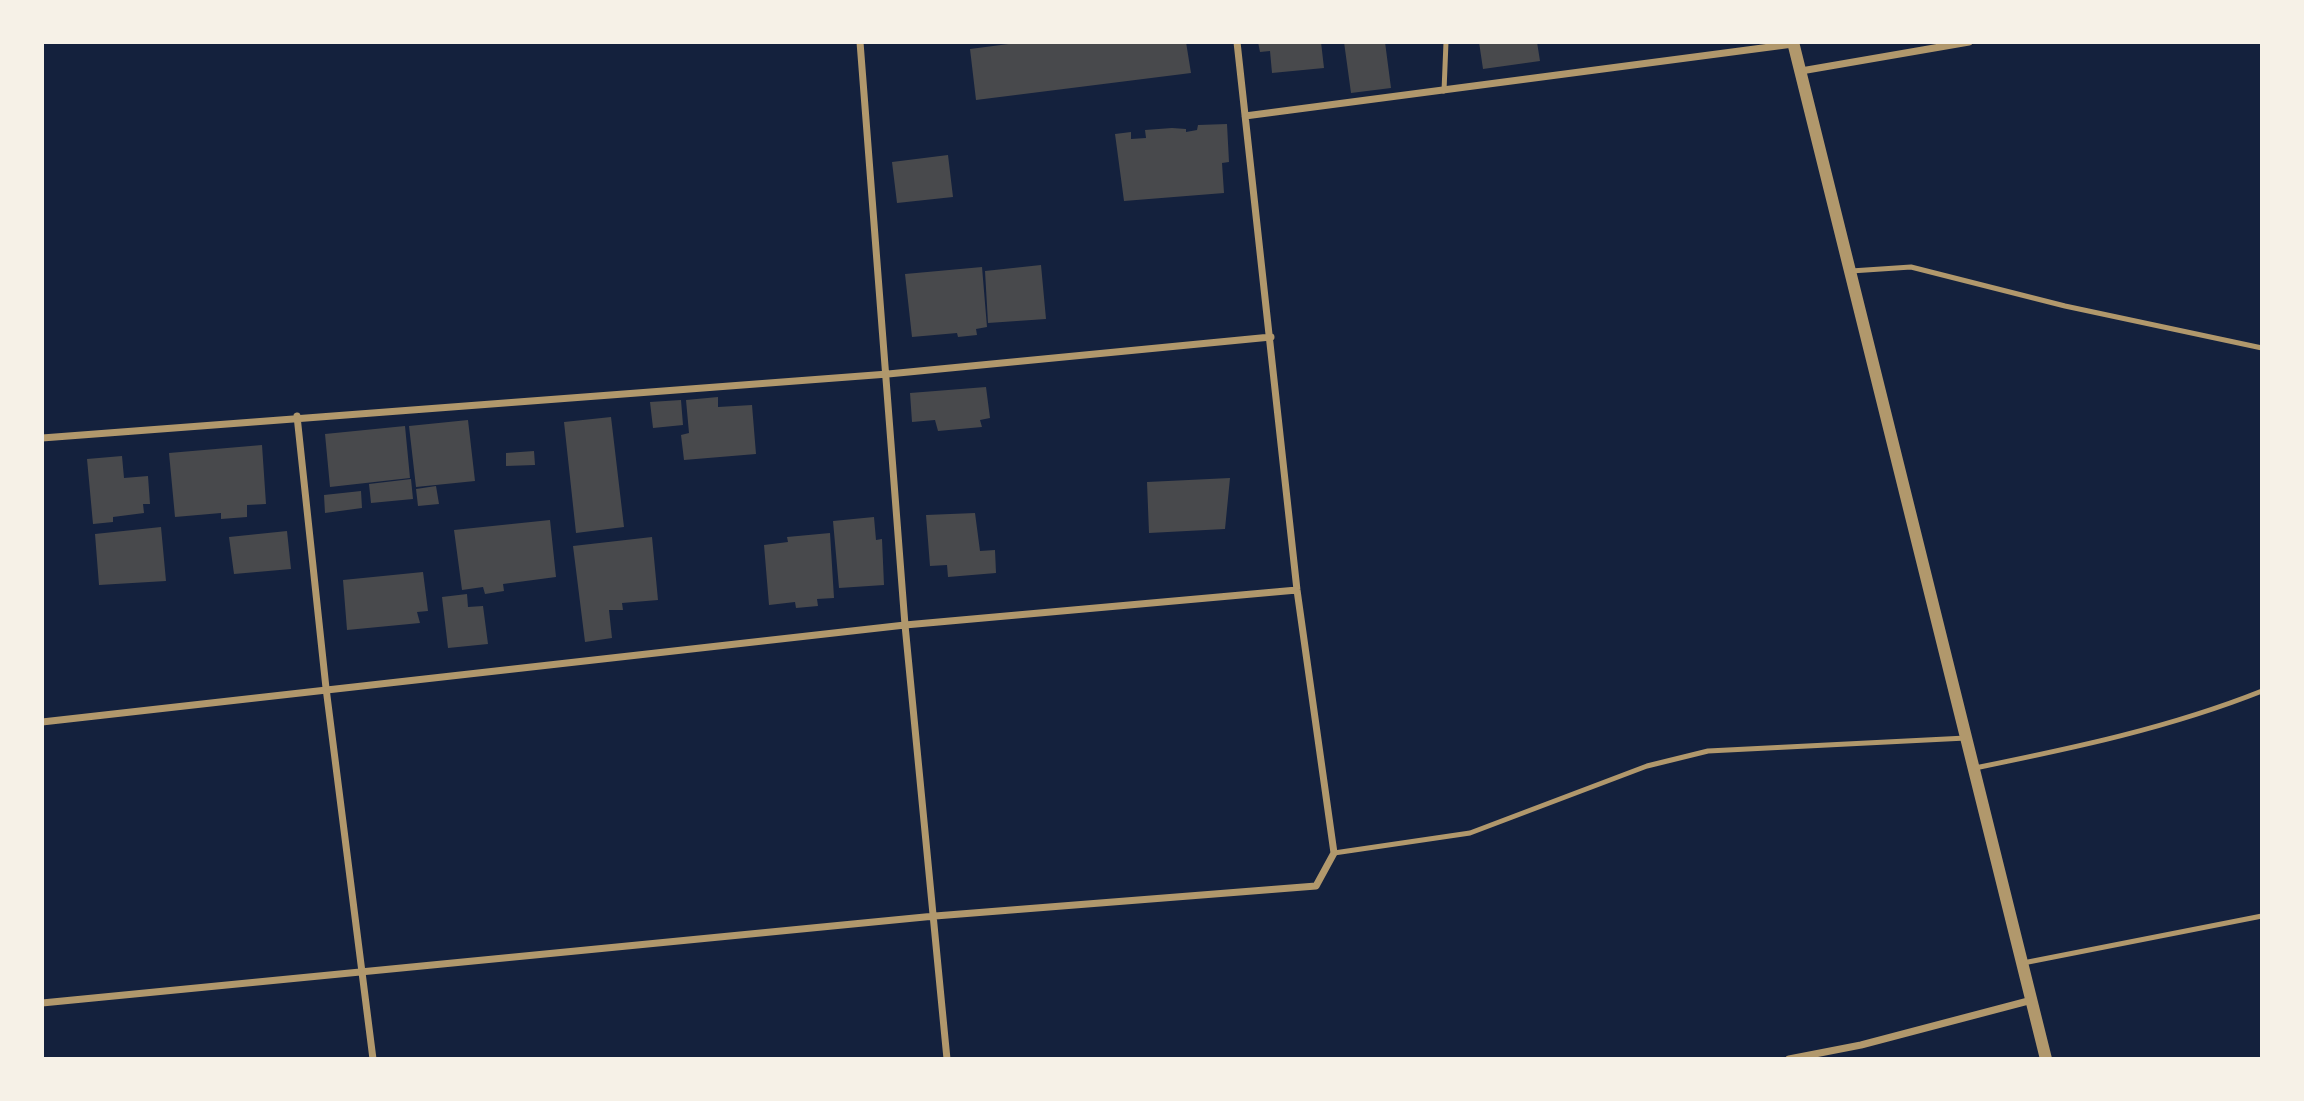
<!DOCTYPE html>
<html>
<head>
<meta charset="utf-8">
<style>
  body { margin:0 }
  #map { position:relative; width:2304px; height:1101px; overflow:hidden; background:#14213d; font-family:Mulish,sans-serif }
  canvas { display:block }
  .frame { position:absolute; inset:0; border:44px solid #f6f1e7; pointer-events:none }
</style>
</head>
<body>
<div id="map">
<canvas width="2304" height="1101"></canvas>
<div class="frame"></div>
</div>
<script>
const c = document.querySelector('canvas').getContext('2d');
c.lineJoin = 'round';
function fill(path, color) {
  c.fillStyle = color;
  c.fill(path, 'evenodd');
}
function strokePath(path, color, width, dash) {
  c.strokeStyle = color;
  c.lineWidth = width;
  c.lineCap = dash ? 'butt' : 'round';
  c.setLineDash(dash || []);
  c.stroke(path);
}
fill(new Path2D(`
  M1024,42H1186L1191,73L976,100L970,49Z
  M1258,42H1321L1324,68L1272,73L1270,51L1260,52Z
  M1344,42H1385L1391,88L1351,93Z
  M1479,42H1537L1540,61L1483,69Z
  M1227,124L1229,162L1222,163L1224,193L1124,201L1115,134L1131,132V139L1146,138L1145,130L1172,128L1186,129V132L1197,130L1198,125Z
  M948,155L953,197L897,203L892,162Z
  M1041,265L1046,319L988,323L985,271Z
  M982,267L987,327L976,329L977,335L958,337L957,333L912,337L905,274Z
  M986,387L990,418L980,420L982,427L938,431L935,420L912,422L910,393Z
  M718,397V407L752,405L756,454L684,460L681,435L689,433L686,400Z
  M681,400L683,425L653,428L650,402Z
  M611,417L624,527L576,533L564,422Z
  M468,420L475,481L416,487L409,426Z
  M405,426L410,478L330,487L325,434Z
  M262,445L266,504L247,505V517L221,519V513L175,517L169,453Z
  M534,451L535,465L506,466V453Z
  M122,456L124,478L148,476L150,504H143L144,513L113,517V522L93,524L87,459Z
  M1230,478L1225,529L1149,533L1147,482Z
  M411,479L413,499L371,503L369,484Z
  M436,486L439,504L418,506L416,489Z
  M361,491L362,508L325,513L324,495Z
  M975,513L980,551L995,550L996,573L948,577L947,565L930,566L926,515Z
  M874,517L876,540L882,539L884,585L839,588L833,521Z
  M550,520L556,577L503,584L504,591L485,594L483,587L462,590L454,530Z
  M161,527L166,581L99,585L95,534Z
  M287,531L291,569L234,574L229,537Z
  M830,533L834,598L817,599L818,606L796,608L795,602L769,605L764,545L788,542L787,537Z
  M652,537L658,600L622,603L623,610H609L612,638L585,642L573,546Z
  M423,572L428,611L417,612L420,623L347,630L343,580Z
  M467,594L468,607L483,606L488,644L448,648L442,597Z`), '#48494c');
strokePath(new Path2D(`
  M1444,91L1446,42
  M1851,271L1911,267L2065,306L2262,348
  M1975,768C2073,748 2169,728 2262,691
  M1334,853L1470,833L1647,766L1708,751L1966,738
  M2023,963L2262,916`), '#b1986c', 5);
strokePath(new Path2D(`
  M860,42L905,625L947,1059
  M1801,71L1969,42
  M1245,116L1793,44
  M297,416L326,688L373,1059
  M42,438L888,374L1271,337
  M42,722L905,625L1297,590
  M42,1003L935,916L1316,886L1334,853L1297,590L1237,42
  M1789,1059L1861,1045L2032,1000`), '#b1986c', 7);
strokePath(new Path2D(`
  M1793,42L2046,1059`), '#b1986c', 12);
</script>
</body>
</html>
